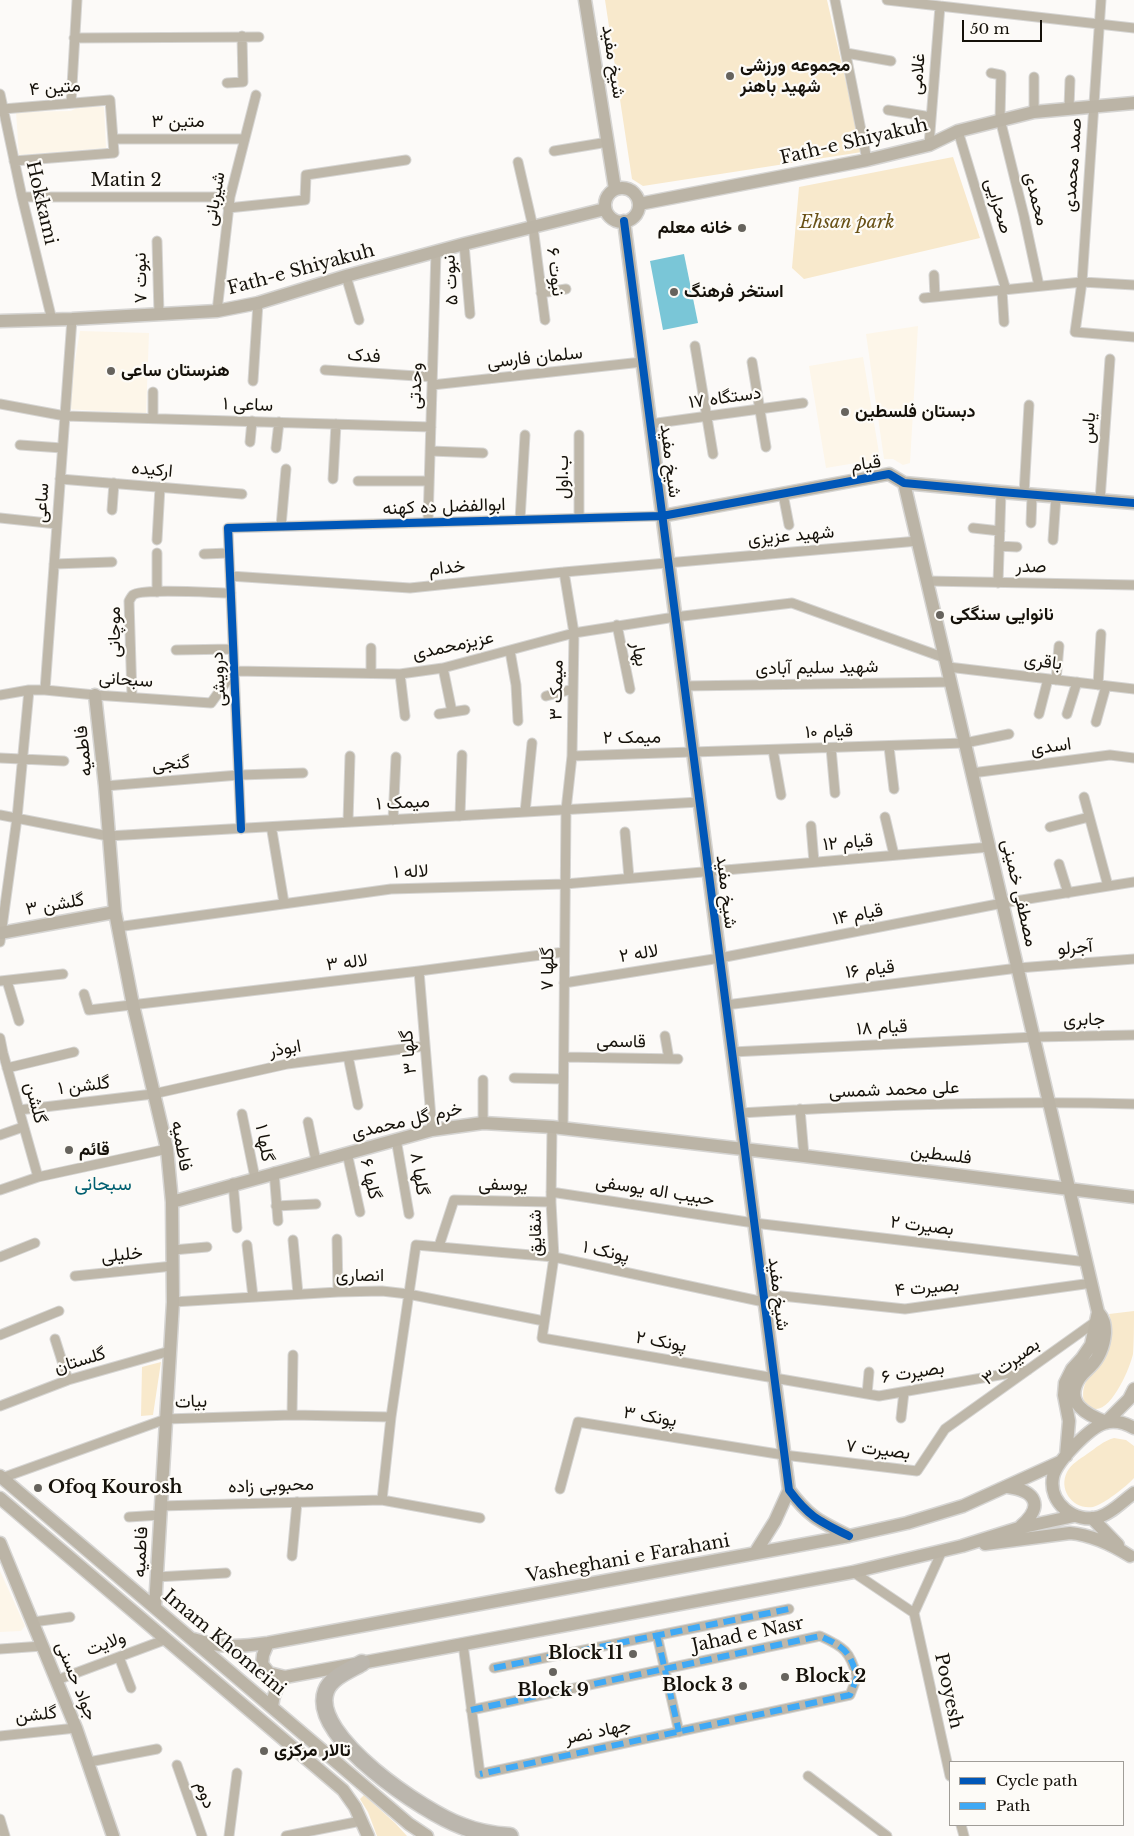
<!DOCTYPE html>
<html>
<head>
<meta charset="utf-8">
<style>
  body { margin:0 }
  #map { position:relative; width:1134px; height:1836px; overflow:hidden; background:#fcfaf8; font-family:"Libre Baskerville",serif }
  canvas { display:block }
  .legend { position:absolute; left:949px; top:1761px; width:175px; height:65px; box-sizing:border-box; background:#fdfbf7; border:1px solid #a09d98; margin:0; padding:6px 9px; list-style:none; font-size:15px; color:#15110a }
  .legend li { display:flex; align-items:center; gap:10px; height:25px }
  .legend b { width:25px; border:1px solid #a09d98 }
  .scale { position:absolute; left:962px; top:20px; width:80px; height:22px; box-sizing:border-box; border:2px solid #15110a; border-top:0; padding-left:6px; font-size:15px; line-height:18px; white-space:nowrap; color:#15110a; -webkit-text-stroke:4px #fdfbf7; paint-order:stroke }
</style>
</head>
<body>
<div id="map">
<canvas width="1134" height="1836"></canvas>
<ul class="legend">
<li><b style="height:6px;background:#0057b8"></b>Cycle path</li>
<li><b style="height:6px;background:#3fa9f5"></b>Path</li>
</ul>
<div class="scale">50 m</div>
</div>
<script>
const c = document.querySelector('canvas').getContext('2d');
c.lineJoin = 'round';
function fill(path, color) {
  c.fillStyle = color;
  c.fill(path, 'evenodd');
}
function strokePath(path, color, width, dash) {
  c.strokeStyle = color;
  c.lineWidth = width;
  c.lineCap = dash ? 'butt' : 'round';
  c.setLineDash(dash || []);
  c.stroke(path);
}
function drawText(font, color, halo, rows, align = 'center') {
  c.font = font + ' "Libre Baskerville",Vazirmatn,serif';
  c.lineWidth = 4.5;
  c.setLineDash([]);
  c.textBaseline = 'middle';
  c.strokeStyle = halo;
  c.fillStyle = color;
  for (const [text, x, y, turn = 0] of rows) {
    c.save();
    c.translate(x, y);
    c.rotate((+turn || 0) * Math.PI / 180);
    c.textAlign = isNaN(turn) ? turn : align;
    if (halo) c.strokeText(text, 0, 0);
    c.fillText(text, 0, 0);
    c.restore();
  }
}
fill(new Path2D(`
  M80,106L104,107L106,148L19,155L16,112L71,111Z
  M918,326L910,463L903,465L893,459H884L866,334Z
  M80,331L149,333L146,414L67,409Z
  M863,357L880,459L826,468L809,366Z
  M0,1571L25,1626L21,1631L0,1632Z`), '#fdf6e9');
fill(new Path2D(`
  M605,0H827L862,152L643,186L632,179Z
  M953,157L980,238L804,279L792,268L799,187Z
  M1134,1311C1134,1325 1134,1341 1133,1354C1130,1369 1104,1431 1084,1401C1077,1368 1123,1361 1109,1314Z
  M161,1362L153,1415L141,1416L142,1367Z
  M1114,1438L1126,1440L1134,1446V1478C1126,1487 1104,1504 1093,1507C1073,1510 1058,1490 1067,1472C1071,1464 1080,1459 1087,1454C1096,1448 1103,1441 1114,1438Z
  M364,1795L395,1823L407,1836H377L368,1812L360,1799Z`), '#f8e9cc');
fill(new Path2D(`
  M684,254L698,323L663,330L650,261Z`), '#7ac6d7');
const street = new Path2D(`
  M835,0L867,160
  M887,0L1134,28
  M1101,0L1082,282L1075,332L1134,337
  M74,38L259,37
  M846,53L891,61
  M991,73L1001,75L1000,119L1024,216L1039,286
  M1034,77V112
  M227,83L243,82L242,36
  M0,94L22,197L52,320
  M71,103L77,0
  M1069,108L1070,80
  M3,109L110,100L114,153L14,161
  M888,110L931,117
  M958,131L1006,290
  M113,139H244
  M929,145L940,6
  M554,151L608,142
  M518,162L533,227L545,320
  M22,197H230
  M228,208L305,200L306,175L406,160
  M157,241L159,314
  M464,244L470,314
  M934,275L935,297
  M346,276L359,320
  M1002,290L1004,322
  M541,293L566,289
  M924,298L1082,282L1134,285
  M217,311L230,197L256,95
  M695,346L713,454
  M752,362L766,447
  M325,370L432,377
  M253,381L258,303
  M432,385L642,362
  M0,404L65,416L431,427
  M153,418V392
  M650,424L803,403
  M579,435V518
  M250,442L252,421
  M20,445L62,448
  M276,448L279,422
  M430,451L483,453
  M60,479L242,494
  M333,479L336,424
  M358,481H429
  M783,494L789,525
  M1024,494L1029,405
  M1100,500L1110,359
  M112,510L114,483
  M0,518L57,524
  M520,520L525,435
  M428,522L436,251
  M1031,523L1032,495
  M281,526L286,469
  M973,528L1000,531
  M157,540L160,487
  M1053,540L1056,497
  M999,546L1017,547
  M204,554L229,553
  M54,564L112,562
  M230,576L410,588L564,572L918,541
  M927,581L1134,585
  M998,583L1001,492
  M157,592V553
  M617,625L630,689
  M176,650L233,649
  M510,651L516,685L518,721
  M948,667L1134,689
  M443,668L452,712
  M371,673V648
  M400,674L405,716
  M1056,680L1059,646
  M1098,685L1101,634
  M684,686L951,682
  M45,690L72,319
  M0,695L29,690H45L95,695L211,703L234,671L400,674L443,668L574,633L675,617L792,603L945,658
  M546,696L573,689
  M132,697L129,601C131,598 131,597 133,595C143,588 215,593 231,593
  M439,714L465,710
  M1039,714L1048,679
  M1067,714L1077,682
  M1096,722L1106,686
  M889,747L894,789
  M831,748L835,793
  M773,750L781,795
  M572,756L965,743L1009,734
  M0,758L64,761
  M972,773L1110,755L1134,758
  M105,786L239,775L303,773
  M1084,797L1108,886
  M525,812L532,743
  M0,815L108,836L699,802
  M460,816L462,755
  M885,817L894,855
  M393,820L396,757
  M348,822L350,756
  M811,826L814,862
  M1050,827L1089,817
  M241,829L228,528L662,516
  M272,831L284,903
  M625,832L629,878
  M1059,864L1068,893
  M117,927L391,889L565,884L990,847
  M0,942L17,818L29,690
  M419,971L432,1130
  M0,981L63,974
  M7,981L19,1021
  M564,983L720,958L1003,903L1134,882
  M84,994L89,1010L419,971L564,952
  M726,1005L1018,968L1134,959
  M665,1036L669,1059
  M0,1038L3,1053L38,1177
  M732,1052L1035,1037L1134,1035
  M348,1056L358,1105
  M564,1057L678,1059
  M7,1068L74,1052
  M514,1078L563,1079
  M483,1080V1123
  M800,1109L804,1156
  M19,1110L153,1094L287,1064L425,1046
  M740,1113C871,1105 1003,1100 1134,1104
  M242,1114L255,1178
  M308,1122L316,1161
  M552,1127L551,1202L554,1257L542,1338L879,1396L1028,1370
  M563,1129L566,810L572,756L574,633L564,572
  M0,1135L23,1127
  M396,1139L409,1214
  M347,1153L360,1212
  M274,1172L278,1221
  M233,1183L237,1228
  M0,1190L38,1177L167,1149
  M551,1192L754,1223L1087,1262
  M276,1206L316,1204
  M337,1239L338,1292
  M293,1240L298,1294
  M247,1245L253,1297
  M439,1246L454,1200L551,1202
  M173,1250L207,1247
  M0,1257L35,1243
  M75,1276L173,1266
  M763,1294L905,1309L1092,1283
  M173,1302L338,1292L382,1291L408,1294L544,1321
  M0,1335L59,1311
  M55,1339L68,1380
  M867,1394L869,1372
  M0,1406L68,1380L170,1351
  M292,1415L293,1355
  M901,1418L904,1392
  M2,1478L166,1419L292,1415L391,1417
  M560,1489L578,1422L784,1455L917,1471L945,1429L1095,1322
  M382,1500L391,1417L416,1245L554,1257L764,1302
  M160,1506L382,1500L480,1518
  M129,1517L160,1515
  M942,1551L914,1613L950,1776
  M292,1556L297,1502
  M853,1572L914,1613
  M157,1577L226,1573
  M33,1622L70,1617
  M657,1635L679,1732
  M463,1644L480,1774L850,1695L857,1677C850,1651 844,1647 820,1636L471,1710
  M0,1649L43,1646
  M119,1657L131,1688
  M494,1668L789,1609
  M57,1680L167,1639
  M0,1736L76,1728
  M89,1762L157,1749
  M177,1765L202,1836
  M808,1776L887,1836
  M0,1819L5,1836
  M961,1825L964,1836
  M229,1836L237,1773
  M286,1836L361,1821`);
const secondary = new Path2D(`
  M585,0L615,189
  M605 205a17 17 0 1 1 34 0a17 17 0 1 1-34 0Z
  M639,204L867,160L929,145L958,131L1034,112L1134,103
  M624,221L789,1490C809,1517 819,1521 849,1536
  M0,321L72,319L217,311L258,303L346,276L464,244L605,209
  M904,483L1098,1312L1091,1345L1082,1358L1072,1369L1065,1383L1064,1395L1069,1421L1066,1456
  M662,516L889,474L904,483L1001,492L1134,503
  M95,695L105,786L115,912L133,1005L167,1149L172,1202L173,1302L155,1607
  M0,933L115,912
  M172,1202L432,1130L483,1123L552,1127L804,1156L1134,1197
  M1098,1312C1104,1319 1105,1324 1105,1333C1104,1346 1099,1358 1090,1367C1086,1371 1082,1374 1079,1379C1064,1403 1087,1415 1106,1422L1129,1399L1134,1389
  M1134,1428C1125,1423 1115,1420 1105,1423C1090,1427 1056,1462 1053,1477C1048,1503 1075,1524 1099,1517C1112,1513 1123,1501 1134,1493
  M0,1476L409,1824L427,1836
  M1008,1487C1036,1491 1044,1506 1021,1526
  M0,1498L343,1790L355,1807L368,1836
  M1092,1518L1118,1545
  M0,1543L76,1728L113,1836
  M985,1544L1070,1533C1092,1535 1111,1544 1130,1556
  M755,1553L775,1521L789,1490
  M193,1639C222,1648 238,1647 268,1643L849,1536L907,1523L963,1506L1060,1462
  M268,1643L263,1655L262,1664L269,1673L285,1677
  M272,1707C273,1695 276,1686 285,1677L853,1572L962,1546L1019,1528L1074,1516`);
const highway = new Path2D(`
  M362,1663C350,1670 331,1677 326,1691C309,1736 425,1813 462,1826C477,1832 494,1835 510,1836`);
strokePath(street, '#d6d5d3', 11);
strokePath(secondary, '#d6d5d3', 15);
strokePath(highway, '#d6d5d3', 19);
strokePath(street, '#beb7a9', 9);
strokePath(secondary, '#bbb4a6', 12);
strokePath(highway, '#bbb6ad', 16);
strokePath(new Path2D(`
  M657,1635L679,1732
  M494,1668L789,1609
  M471,1710L820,1636C844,1647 850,1651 857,1677L850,1695L480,1774`), '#3fa9f5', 6, [12, 6]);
strokePath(new Path2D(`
  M624,221L789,1490C809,1517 819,1521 849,1536
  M241,829L228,528L662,516L889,474L904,483L1001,492L1134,503`), '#0057b8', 8);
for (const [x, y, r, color] of [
  [730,76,5,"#66635d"],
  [742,228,5,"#66635d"],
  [674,292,5,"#66635d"],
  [111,371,5,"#66635d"],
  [845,412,5,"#66635d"],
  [940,615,5,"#66635d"],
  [69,1150,5,"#66635d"],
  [38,1488,5,"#66635d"],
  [633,1654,5,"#66635d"],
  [553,1672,5,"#66635d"],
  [785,1677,5,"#66635d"],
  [743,1686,5,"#66635d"],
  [264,1751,5,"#66635d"]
]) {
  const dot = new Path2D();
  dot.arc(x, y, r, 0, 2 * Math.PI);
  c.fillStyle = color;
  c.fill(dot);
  strokePath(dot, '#fdfbf7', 2);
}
drawText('18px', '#15110a', '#fdfbf7', [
  ["شیخ مفید",613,62,81],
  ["غلامی",918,74,-85],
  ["متین ۴",55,88,-5],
  ["متین ۳",178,122],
  ["Fath-e Shiyakuh",854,142,-13],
  ["صمد محمدی",1073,165,-86],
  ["Matin 2",126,181],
  ["شیربانی",215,199,-80],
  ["محمدی",1036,199,76],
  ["Hokkami",41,203,77],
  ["صحرایی",998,206,73],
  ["Fath-e Shiyakuh",301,270,-15],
  ["نبوت ۶",555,272,83],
  ["نبوت ۷",141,278,-91],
  ["نبوت ۵",451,280,-94],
  ["فدک",364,356,4],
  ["سلمان فارسی",535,358,-6],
  ["وحدتی",416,386,-88],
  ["۱۷ دستگاه",725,398,-8],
  ["ساعی ۱",248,405,2],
  ["یاس",1089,428,-86],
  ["شیخ مفید",670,461,83],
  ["قیام",866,464,-8],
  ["ارکیده",152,470,5],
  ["ب.اول",563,477,-90],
  ["ساعی",42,503,-86],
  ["ابوالفضل ده کهنه",444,507,-2],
  ["شهید عزیزی",791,536,-5],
  ["صدر",1031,567,1],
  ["خدام",447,568,-6],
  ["موچانی",115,632,-90],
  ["عزیزمحمدی",453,646,-12],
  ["بهار",639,654,79],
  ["باقری",1043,662,7],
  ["شهید سلیم آبادی",817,668,-1],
  ["درویشی",219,679,-93],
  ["سبحانی",126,680,4],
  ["میمک ۳",557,690,-89],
  ["قیام ۱۰",829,732,-2],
  ["میمک ۲",632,738,-1],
  ["اسدی",1051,747,-8],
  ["فاطمیه",84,751,-96],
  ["گنجی",171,764,-4],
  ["میمک ۱",403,803,-3],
  ["قیام ۱۲",848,843,-5],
  ["لاله ۱",411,872,-2],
  ["شیخ مفید",726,892,83],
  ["مصطفی خمینی",1019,893,77],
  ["گلشن ۳",55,905,-10],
  ["قیام ۱۴",858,915,-11],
  ["آجرلو",1075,948,-5],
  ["لاله ۲",639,954,-9],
  ["لاله ۳",347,963,-7],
  ["گلها ۷",548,969,-89],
  ["قیام ۱۶",870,970,-7],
  ["جابری",1084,1020,-1],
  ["قیام ۱۸",882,1028,-3],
  ["قاسمی",621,1042,1],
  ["ابوذر",285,1049,-10],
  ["گلها ۳",409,1052,-95],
  ["گلشن ۱",84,1086,-7],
  ["علی محمد شمسی",894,1090,-2],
  ["گلشن",35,1103,75],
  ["خرم گل محمدی",407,1121,-13],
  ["گلها ۱",264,1143,79],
  ["فاطمیه",181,1146,80],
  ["فلسطین",941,1155,7],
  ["گلها ۸",419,1174,81],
  ["گلها ۶",370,1179,77],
  ["یوسفی",503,1185,1],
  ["حبیب اله یوسفی",655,1191,9],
  ["بصیرت ۲",922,1226,7],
  ["شقایق",536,1233,-91],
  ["پونک ۱",606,1252,12],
  ["خلیلی",122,1255,-6],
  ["انصاری",360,1276],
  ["بصیرت ۴",927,1288,-5],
  ["شیخ مفید",778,1294,83],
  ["پونک ۲",661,1342,10],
  ["گلستان",80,1361,-17],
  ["بصیرت ۳",1011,1362,-36],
  ["بصیرت ۶",913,1373,-9],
  ["بیات",191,1402,-2],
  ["پونک ۳",650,1417,9],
  ["بصیرت ۷",878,1450,7],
  ["محبوبی زاده",271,1486,-2],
  ["فاطمیه",141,1552,-87],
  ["Vasheghani e Farahani",628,1559,-10],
  ["Jahad e Nasr",748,1635,-12],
  ["Imam Khomeini",224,1643,40],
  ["ولایت",106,1644,-20],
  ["جواد حسنی",76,1681,68],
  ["Pooyesh",948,1691,78],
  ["گلشن",36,1715,-6],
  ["جهاد نصر",598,1732,-12],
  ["دوم",205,1795,71]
]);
drawText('bold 18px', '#15110a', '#fdfbf7', [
  ["مجموعه ورزشی",740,66],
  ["شهید باهنر",740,87],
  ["خانه معلم",732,228,"right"],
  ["استخر فرهنگ",684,292],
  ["هنرستان ساعی",121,371],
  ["دبستان فلسطین",855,412],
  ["نانوایی سنگکی",950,615],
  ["قائم",79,1150],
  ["Ofoq Kourosh",48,1488],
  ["Block 11",623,1654,"right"],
  ["Block 2",795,1677],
  ["Block 3",733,1686,"right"],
  ["Block 9",553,1691,"center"],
  ["تالار مرکزی",274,1751]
], 'left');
drawText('italic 18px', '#685015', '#fdfbf7', [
  ["Ehsan park",847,223]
]);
drawText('19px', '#005f71', '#fdfbf7', [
  ["سبحانی",103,1185]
]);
</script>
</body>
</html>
